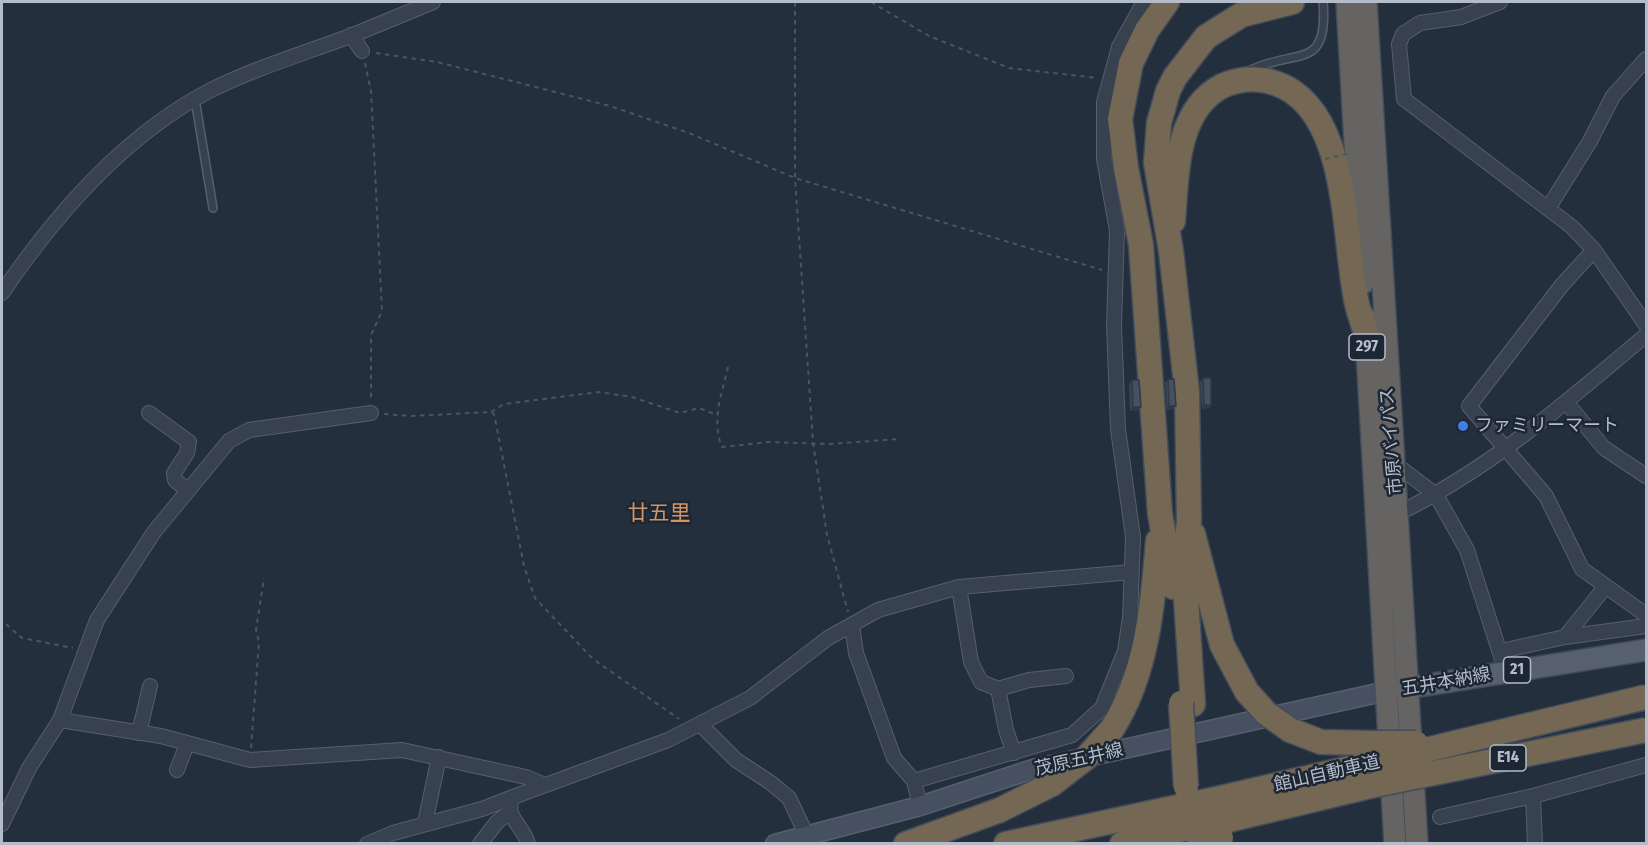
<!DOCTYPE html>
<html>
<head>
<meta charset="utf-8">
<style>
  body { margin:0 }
  #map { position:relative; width:1648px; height:845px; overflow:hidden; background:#242f3e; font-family:"Fira Sans Condensed",sans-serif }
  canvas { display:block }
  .frame { position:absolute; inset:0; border:3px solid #b4bcc9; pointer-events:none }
</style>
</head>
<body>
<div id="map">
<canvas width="1648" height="845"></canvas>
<div class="frame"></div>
</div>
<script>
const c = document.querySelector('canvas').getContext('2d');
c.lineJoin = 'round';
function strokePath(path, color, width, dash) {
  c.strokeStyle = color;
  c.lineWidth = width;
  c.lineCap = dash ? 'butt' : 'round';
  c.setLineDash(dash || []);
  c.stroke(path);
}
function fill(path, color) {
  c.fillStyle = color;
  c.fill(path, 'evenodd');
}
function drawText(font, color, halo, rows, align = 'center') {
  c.font = font + ' "Fira Sans Condensed","Noto Sans JP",sans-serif';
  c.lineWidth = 5;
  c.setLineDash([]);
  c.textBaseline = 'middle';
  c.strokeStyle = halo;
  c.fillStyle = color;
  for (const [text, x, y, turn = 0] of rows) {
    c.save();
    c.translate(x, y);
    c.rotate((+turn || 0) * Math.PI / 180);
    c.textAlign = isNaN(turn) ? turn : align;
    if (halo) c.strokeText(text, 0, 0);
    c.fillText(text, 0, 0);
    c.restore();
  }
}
const service = new Path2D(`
  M1251,70C1295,48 1329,72 1323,2
  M195,99L213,208`);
const minor = new Path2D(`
  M1500,2L1461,17L1420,23L1403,34L1399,44L1404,99L1572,227L1594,250L1646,325
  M351,35L362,51
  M1549,207L1590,141L1613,96L1646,59
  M1594,250L1562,285L1469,406L1546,496L1582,569L1646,615
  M2,293C55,215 125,135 209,91C255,68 305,53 353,35C380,24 406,13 433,2
  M1566,402L1604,448L1646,476
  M149,413L189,442L187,453L174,473L175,480L187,490
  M1394,463L1436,495L1467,550L1506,672
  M1399,513C1491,468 1568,401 1646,335
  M959,587L971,662L981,682L998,689L1029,680L1066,676
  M852,625L856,653L894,758L914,781L920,806
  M1565,637L1606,586
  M1501,651L1565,637L1646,626
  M998,689L1006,730L1014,753
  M60,720L161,736L250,760L402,750L526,777L545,785
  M700,724L736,760L771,783L789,798L807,836
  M139,733L150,686
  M177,770L187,744
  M914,781L1072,735L1102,708L1125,651L1130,618L1133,537L1118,429L1114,325L1117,230L1104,159V102L1119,47L1144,2
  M1533,796L1535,844
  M1440,817L1533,796L1646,765
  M425,823L439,757
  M2,824L29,768L60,720L97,620L154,532L229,441L249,430L371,413
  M367,844L393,833L482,809L513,797
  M480,844L497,822L510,812
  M528,844C524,826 503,817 513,797L668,740L750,698L828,638L878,610L959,587L1132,572`);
const secondary = new Path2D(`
  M775,844L920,806L1033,769L1387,691`);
const primary = new Path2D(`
  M1389,691L1646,650`);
const trunk = new Path2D(`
  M1347,2L1363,283
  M1366,2L1417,844
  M1365,317L1395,844`);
const motorway = new Path2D(`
  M1167,2L1147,30L1131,63L1120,119L1126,168L1141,245L1160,514L1173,587
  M1173,221C1177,175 1175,111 1222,86C1240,78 1257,77 1275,83C1350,108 1343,237 1356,299C1358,311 1363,323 1366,334
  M1193,534L1222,645L1247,692
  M1193,704L1184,569L1189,521L1187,392L1171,251L1156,163L1159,123L1168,91L1175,77L1206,37L1241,15L1292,2
  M1112,729C1147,674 1153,604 1158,541
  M1290,730L1321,742L1370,743
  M1221,798L1376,762
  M1228,820L1370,786
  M906,844L1000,810L1052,784
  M1006,844L1164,810
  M1122,844L1169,832`);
strokePath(service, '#565f6c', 10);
strokePath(minor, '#565f6c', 16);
strokePath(secondary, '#565f6c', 21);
strokePath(primary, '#414a57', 24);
strokePath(trunk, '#434c59', 24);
strokePath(motorway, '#434c59', 27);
strokePath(new Path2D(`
  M795,2V178L813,442L827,535L848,612
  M871,2L929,36L1009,68L1098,78
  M376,53L437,62L610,106L689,133L795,178L1102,270
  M365,63L371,91L382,311L371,335V399
  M728,367C722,393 711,421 722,447L769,442L830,444L899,439
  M491,412L504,404L599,392L632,397L680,413L699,408L717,415
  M384,414L412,416L491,412L494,414L524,566L535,598L593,659L679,719
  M6,624L22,638L73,648
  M251,748L259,642L256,630L264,578`), '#44595c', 2, [4.5, 4.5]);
strokePath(service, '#38414e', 7);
strokePath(minor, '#38414e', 14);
strokePath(secondary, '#465061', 18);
strokePath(primary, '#56606e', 21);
strokePath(trunk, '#656462', 21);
strokePath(motorway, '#746855', 24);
const motorwayBridge = new Path2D(`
  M1247,692L1266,713L1290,730
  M1181,703L1186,787
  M1370,743H1416
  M1376,762L1646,697
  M1052,784L1087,757L1112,729
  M1370,786L1646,730
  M1164,810L1221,798
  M1169,832L1228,820
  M1199,844L1221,838`);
strokePath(motorwayBridge, '#434c59', 27, []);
strokePath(new Path2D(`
  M1325,159L1347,154`), '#44595c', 2, [4.5, 4.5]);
strokePath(motorwayBridge, '#746855', 24);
fill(new Path2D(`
  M1203,378L1211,405L1209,408L1202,409L1200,382Z
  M1168,379L1173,409L1167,410L1165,383Z
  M1132,380L1138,411H1130L1129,384Z`), '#3b4654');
fill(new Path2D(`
  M1204,405H1211L1209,408L1202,409Z
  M1169,406H1176L1173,409L1167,410Z
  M1133,407H1141L1138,411H1130Z`), '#303945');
const building = new Path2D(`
  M1203,378H1211V405H1204Z
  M1168,379H1174L1176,406H1169Z
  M1132,380H1139L1141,407H1133Z`);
fill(building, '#455162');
strokePath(building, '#303945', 1.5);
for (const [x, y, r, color] of [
  [1463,426,6,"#3f7fe0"]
]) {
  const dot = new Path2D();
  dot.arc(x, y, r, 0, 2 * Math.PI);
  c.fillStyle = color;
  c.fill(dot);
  strokePath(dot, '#1d2633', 2);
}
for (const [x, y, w] of [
  [1367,347,36],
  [1517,670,27],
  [1508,758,36]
]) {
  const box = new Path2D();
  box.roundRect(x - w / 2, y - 13, w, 26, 4.5);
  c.fillStyle = '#1d2633';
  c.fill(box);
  strokePath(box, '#b4bcc9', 1.5);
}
drawText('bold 16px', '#b4bcc9', null, [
  ["297",1367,347],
  ["21",1517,670],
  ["E14",1508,758]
]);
drawText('18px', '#b4bcc9', '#1d2633', [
  ["ファミリーマート",1475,426]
], 'left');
drawText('18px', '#b4bcc9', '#1d2633', [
  ["市原バイパス",1392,441,-95],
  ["五井本納線",1446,682,-10],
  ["茂原五井線",1079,760,-13],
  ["館山自動車道",1327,774,-13]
]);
drawText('21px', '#d59563', '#1d2633', [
  ["廿五里",659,514]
]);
</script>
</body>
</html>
